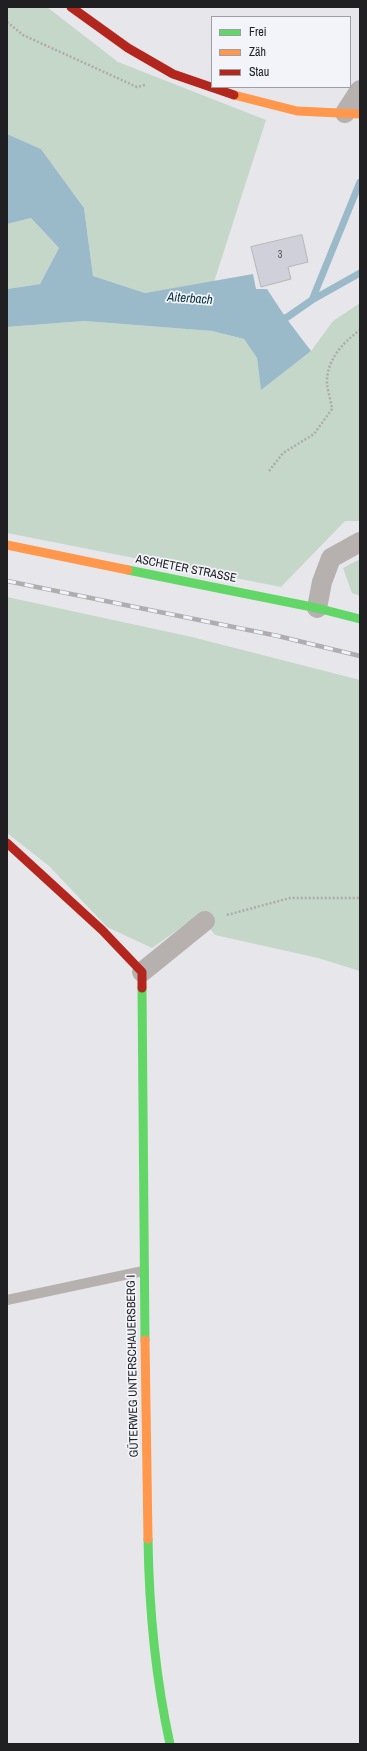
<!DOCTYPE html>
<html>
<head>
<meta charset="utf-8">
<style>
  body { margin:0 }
  #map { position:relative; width:367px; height:1751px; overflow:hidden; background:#e7e7eb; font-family:"Archivo Narrow",sans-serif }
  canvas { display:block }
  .frame { position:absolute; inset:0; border:8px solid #202023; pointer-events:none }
  .legend { position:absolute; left:211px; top:16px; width:140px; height:72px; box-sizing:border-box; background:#f2f4fa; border:1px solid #9e9fa4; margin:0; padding:5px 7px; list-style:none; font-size:12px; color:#202023 }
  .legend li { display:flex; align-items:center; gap:8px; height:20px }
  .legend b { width:20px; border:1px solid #9e9fa4 }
</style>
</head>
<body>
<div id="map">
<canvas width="367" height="1751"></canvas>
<div class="frame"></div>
<ul class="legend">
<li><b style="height:5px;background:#63d668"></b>Frei</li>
<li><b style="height:5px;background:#ff974d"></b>Zäh</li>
<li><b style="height:5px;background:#b3261e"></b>Stau</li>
</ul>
</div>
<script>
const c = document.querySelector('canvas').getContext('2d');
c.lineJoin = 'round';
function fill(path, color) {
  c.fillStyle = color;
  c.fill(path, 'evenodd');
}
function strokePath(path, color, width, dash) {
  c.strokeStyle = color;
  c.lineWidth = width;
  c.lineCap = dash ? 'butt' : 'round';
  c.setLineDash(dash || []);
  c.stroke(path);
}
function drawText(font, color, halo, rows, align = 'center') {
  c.font = font + ' "Archivo Narrow",sans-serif';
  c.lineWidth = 3.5;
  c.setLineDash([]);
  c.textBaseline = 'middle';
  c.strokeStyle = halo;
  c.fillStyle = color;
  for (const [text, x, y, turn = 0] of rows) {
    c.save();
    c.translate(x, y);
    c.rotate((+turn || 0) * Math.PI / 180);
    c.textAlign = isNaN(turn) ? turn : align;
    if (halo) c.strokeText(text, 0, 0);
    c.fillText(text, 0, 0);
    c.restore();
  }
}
fill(new Path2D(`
  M7,7H47L118,62L266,120L214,282L145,293L93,276L84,208L41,149L7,134Z
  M31,218L59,248L40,284L7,289V224Z
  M360,303V521H345L281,587L7,533V327L84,321L212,331L244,339L257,358L261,389L311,351L333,321Z
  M360,559V596L352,593L343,568Z
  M7,597L192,637L360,680V971L318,958L215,935L199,915L152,948L107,927L49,866L7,833Z`), '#c5d7c8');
fill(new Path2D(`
  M7,134L41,149L84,208L93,276L145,293L253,274L256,289H267L286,318L311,351L261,390L257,358L244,339L212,331L84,321L7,327V289L40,284L59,248L31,218L7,224Z`), '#9bbac9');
strokePath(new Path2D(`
  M312,300L360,182
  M277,317L286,318L312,300L360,273`), '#9bbac9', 7);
const building = new Path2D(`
  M302,235L308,262L288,267L291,279L261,287L251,247Z`);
fill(building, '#cfd0d9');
strokePath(building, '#b6b6b8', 1);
strokePath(new Path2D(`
  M7,22L23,35L137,87L145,85
  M269,471L283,453L314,434L332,409C331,401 328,392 327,384C326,361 342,343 360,330
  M227,915L290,898H360`), '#aeacab', 2.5, [2, 2]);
strokePath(new Path2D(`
  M7,1300L143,1271`), '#b6b1af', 10);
strokePath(new Path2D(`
  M345,113L360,90
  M317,608L322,582L331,558L360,542
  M142,972L205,921`), '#b6b1af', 20);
strokePath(new Path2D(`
  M128,570L317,608L360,619
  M142,988L145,1340
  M148,1539C149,1608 155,1676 170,1744`), '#63d668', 9);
strokePath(new Path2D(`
  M234,95L297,111L360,114
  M7,545L128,570
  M145,1340L148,1539`), '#ff974d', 9);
strokePath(new Path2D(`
  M71,7L128,48L173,74L234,95
  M7,843L102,930L142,972V988`), '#b3261e', 9);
const rail = new Path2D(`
  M7,581L278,636L360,656`);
strokePath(rail, '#b0adae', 4.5);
strokePath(rail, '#f2f4fa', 3, [9]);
drawText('10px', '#4e4e52', null, [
  ["3",280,255]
]);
drawText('12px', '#202023', '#f2f4fa', [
  ["ASCHETER STRASSE",186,569,11],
  ["GÜTERWEG UNTERSCHAUERSBERG I",133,1366,-91]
]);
drawText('italic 13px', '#06303f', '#f2f4fa', [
  ["Aiterbach",190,299,4]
]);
</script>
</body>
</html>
